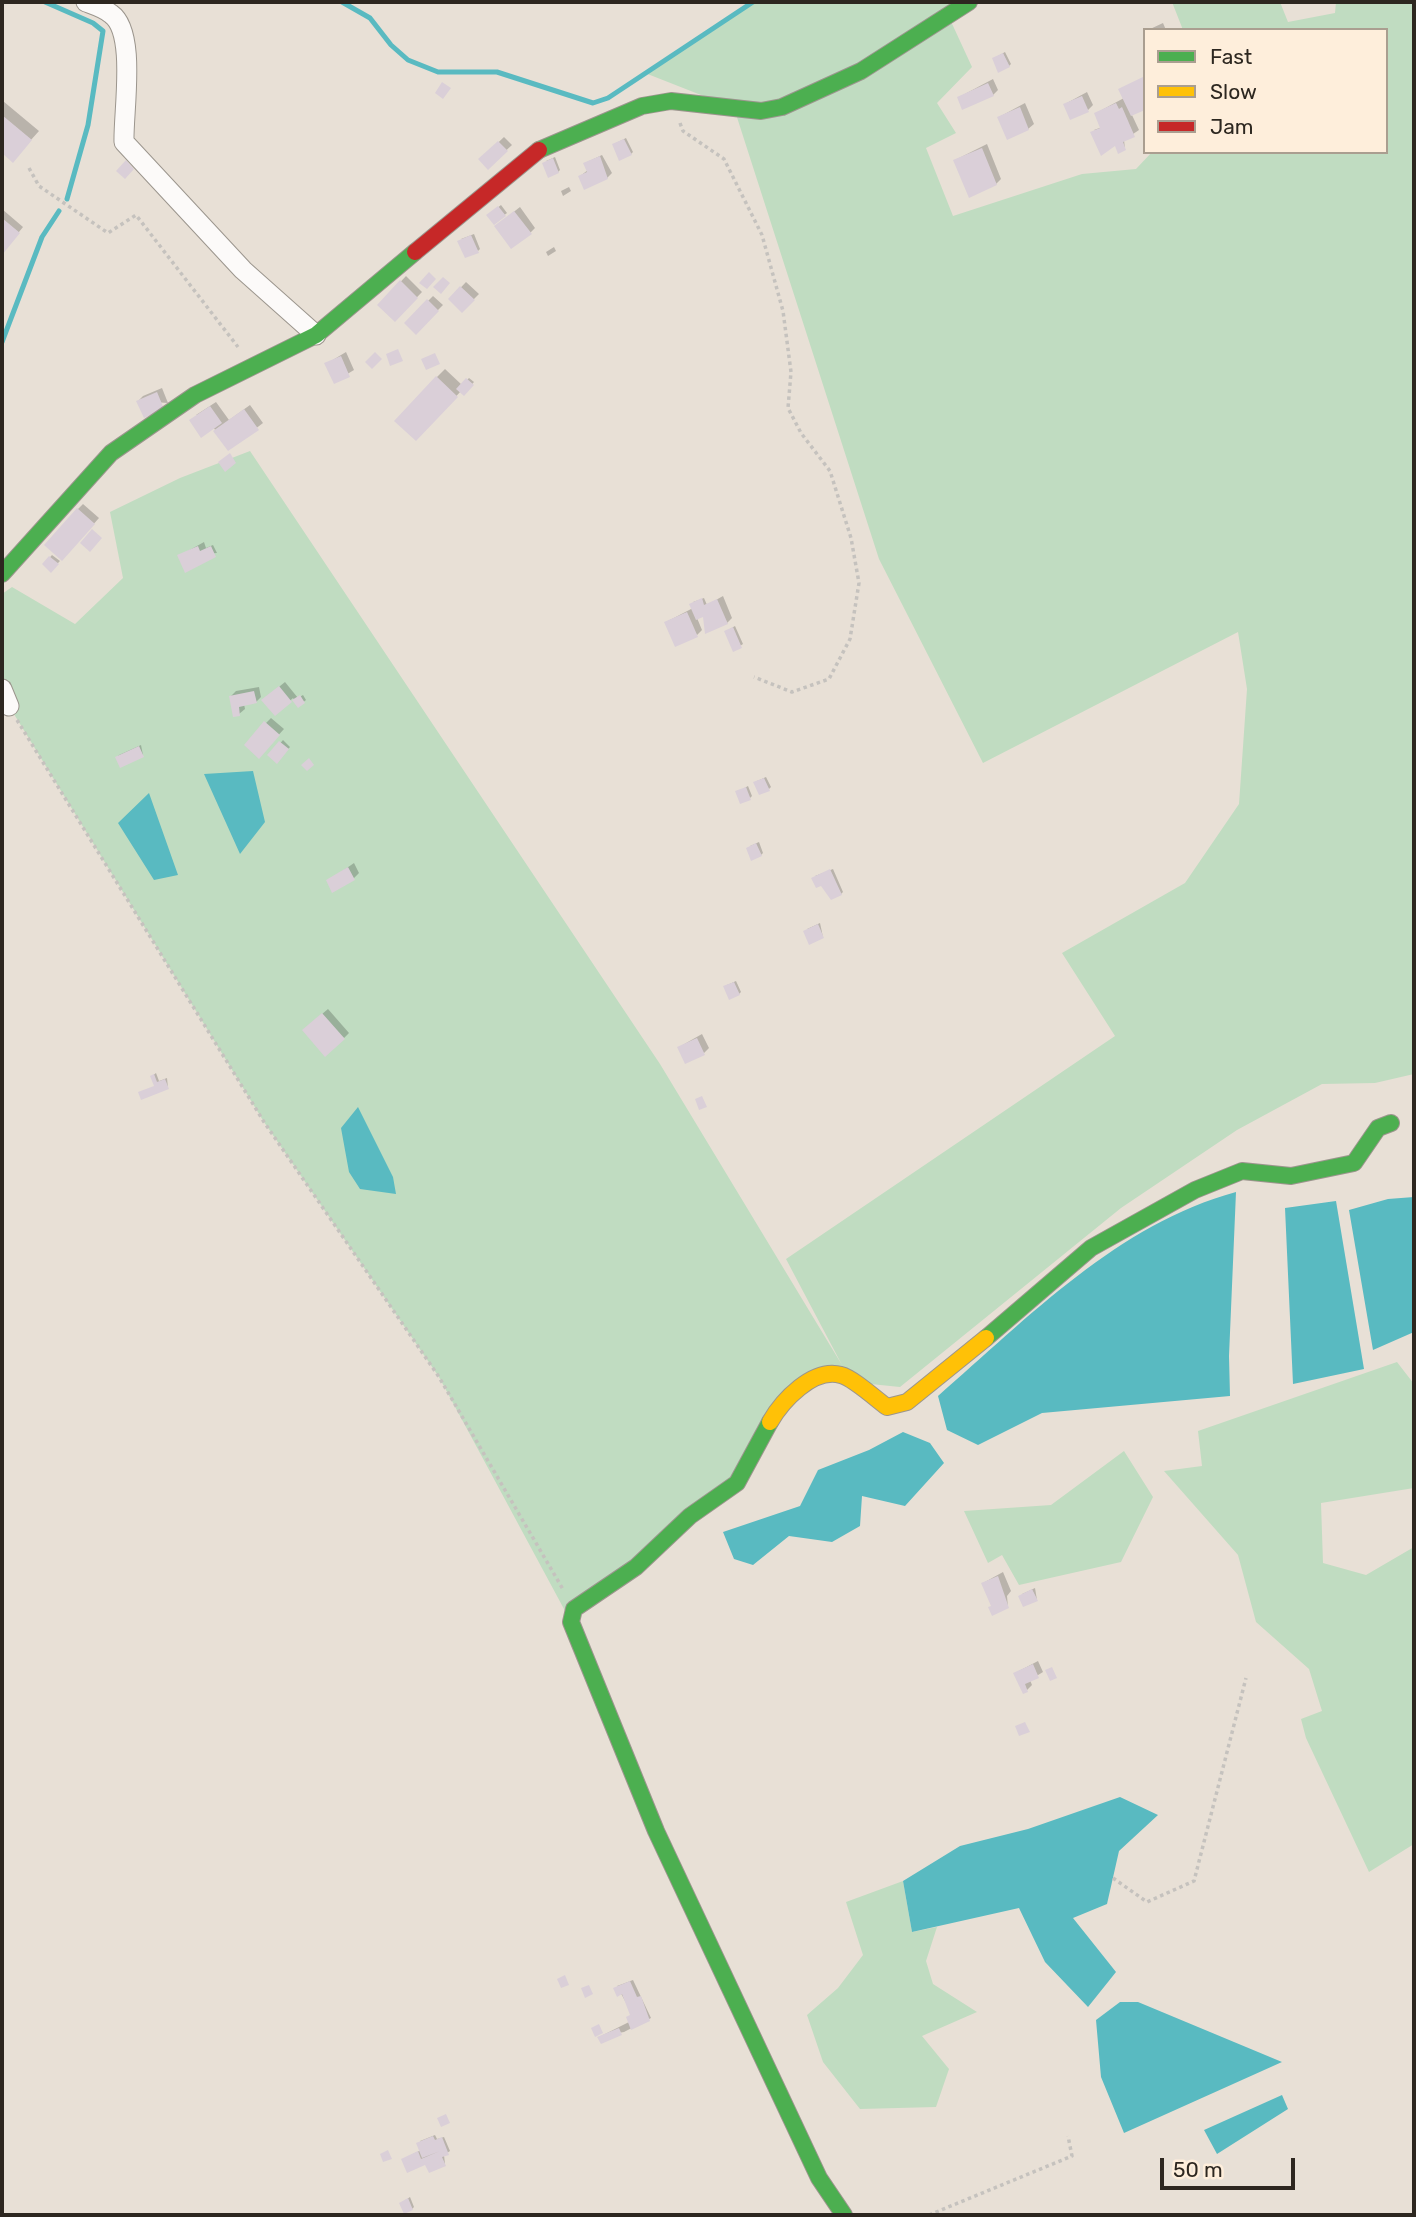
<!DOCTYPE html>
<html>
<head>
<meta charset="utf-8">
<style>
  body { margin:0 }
  #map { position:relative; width:1416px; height:2217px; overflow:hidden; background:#e8e0d6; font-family:Rubik,sans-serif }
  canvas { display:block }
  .frame { position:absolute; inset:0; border:4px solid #2d2720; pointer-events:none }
  .legend { position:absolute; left:1143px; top:28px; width:245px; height:126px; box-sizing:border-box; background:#feeedb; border:2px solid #aa9e90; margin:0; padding:9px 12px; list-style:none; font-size:21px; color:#2d2720 }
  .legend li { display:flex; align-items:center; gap:14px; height:35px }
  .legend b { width:35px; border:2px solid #aa9e90 }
  .scale { position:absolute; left:1160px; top:2158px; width:135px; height:32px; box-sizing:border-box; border:4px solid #2d2720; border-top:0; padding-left:9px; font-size:21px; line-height:24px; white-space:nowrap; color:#2d2720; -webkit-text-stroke:5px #feeedb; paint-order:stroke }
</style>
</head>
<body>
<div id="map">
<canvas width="1416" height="2217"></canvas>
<div class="frame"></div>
<ul class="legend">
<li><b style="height:9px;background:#4caf50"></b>Fast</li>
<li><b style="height:9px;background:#ffc107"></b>Slow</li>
<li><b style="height:9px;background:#c62828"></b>Jam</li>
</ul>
<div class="scale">50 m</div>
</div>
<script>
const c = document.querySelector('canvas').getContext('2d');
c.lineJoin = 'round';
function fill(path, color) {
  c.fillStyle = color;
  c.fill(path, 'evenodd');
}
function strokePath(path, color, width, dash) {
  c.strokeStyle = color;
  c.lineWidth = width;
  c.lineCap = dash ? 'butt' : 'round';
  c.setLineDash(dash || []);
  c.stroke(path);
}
fill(new Path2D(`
  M756,2H969L948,15L972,67L937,103L956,133L926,148L953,216L1082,174L1136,169L1152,152H1386V30H1183L1172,2H1280L1288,22L1335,13L1336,2H1414V1074L1375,1083L1322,1084L1237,1130L1121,1208L900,1387L851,1382L805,1383L737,1483L571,1622L439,1377L264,1122L9,706L2,689V594L12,587L75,624L123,578L110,512L180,478L250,451L660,1064L842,1365L786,1259L1115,1036L1062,953L1185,883L1239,804L1247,689L1238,632L983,763L879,559L734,108L645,73Z
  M1397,1362L1414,1384V1488L1321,1503L1323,1563L1366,1575L1414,1547V1844L1369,1872L1306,1738L1301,1719L1322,1711L1309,1669L1256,1622L1238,1555L1164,1471L1202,1466L1198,1431Z
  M1124,1451L1153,1497L1121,1562L1019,1585L1002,1555L988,1563L964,1511L1051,1505Z
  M903,1881L912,1932L937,1927L926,1961L933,1984L977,2012L922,2036L949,2069L936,2107L860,2109L823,2062L807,2015L838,1988L863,1955L846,1902Z`), '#c0dcc1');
fill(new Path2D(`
  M253,771L265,822L240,854L204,774Z
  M149,793L178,875L154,880L118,823Z
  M358,1107L393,1177L396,1194L360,1189L349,1172L341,1128Z
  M1236,1192L1229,1356L1230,1396L1042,1413L978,1445L947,1430L938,1396C1029,1317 1118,1224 1236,1192Z
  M1414,1197V1332L1373,1350L1349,1210L1388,1199Z
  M1336,1201L1364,1369L1293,1384L1285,1208Z
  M903,1432L930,1443L944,1463L905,1506L862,1496L860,1526L832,1542L789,1536L753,1565L734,1559L723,1532L800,1506L818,1470L869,1450Z
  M1120,1797L1158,1815L1119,1851L1107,1904L1073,1918L1116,1972L1088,2007L1045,1962L1019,1908L912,1932L903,1881L960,1846L1028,1829Z
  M1120,2002H1138L1282,2062L1124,2133L1101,2077L1096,2020Z
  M1282,2095L1288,2109L1217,2154L1204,2130Z`), '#59bac1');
fill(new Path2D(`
  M1163,23L1166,30H1147H1148Z
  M1005,52L1011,64L1009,66L996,57Z
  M993,79L998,90L993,95L959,97Z
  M1087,92L1093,105L1088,110L1065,104Z
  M1124,98L1139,130L1124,140L1125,149L1117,147L1094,130L1102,127L1096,113Z
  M3,101L39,131L13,160L2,151Z
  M1025,103L1034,124L1028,129L999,117Z
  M504,137L512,145L488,167L481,159Z
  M626,138L633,152L631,154L616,143Z
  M987,144L1001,179L996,184L955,160Z
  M602,155L612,173L607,178L580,176L588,170L587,162Z
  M555,157L560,170L558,172L546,161Z
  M569,187L571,191L563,196L561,191Z
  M501,205L507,213L494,223L488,215Z
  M520,207L535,228L530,233L502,221Z
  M2,209L23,227L2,253Z
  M474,234L480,249L478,251L461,239Z
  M554,247L556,251L548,256L546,252Z
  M406,276L422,292L395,320L379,305Z
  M466,282L479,294L462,311L450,299Z
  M433,296L443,305L416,332L406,323Z
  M346,352L354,370L334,382L326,364Z
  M445,369L462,385L469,378L474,382L464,393L461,391L424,431L437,377Z
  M162,388L168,403L138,401L143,396Z
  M216,402L229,420L250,405L263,423L229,449L213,427L196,415Z
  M83,504L99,518L67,554L78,509Z
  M204,542L206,548L213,545L217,553L179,556Z
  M52,555L60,561L51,570L44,564Z
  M723,596L732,618L727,623L711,612L697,618L702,630L697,635L666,622L693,608V602L704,598L707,605Z
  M735,626L743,644L734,650L728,630Z
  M285,682L298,698L303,695L306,700L298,706L293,698L275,714L269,695Z
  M259,687L261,697L256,702L244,704L245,709L239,714L231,696L236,691Z
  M271,718L284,729L264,751L266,723Z
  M283,740L290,747L277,761L270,755Z
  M141,745L143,755L117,757L119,755Z
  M766,777L771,787L769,789L757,781Z
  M748,786L752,796L750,798L737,792Z
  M759,842L763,853L761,855L750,846Z
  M354,863L359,873L354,878L328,881Z
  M833,869L843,892L841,894L815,876Z
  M820,923L823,937L807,929Z
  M736,981L741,992L739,994L727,985Z
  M328,1009L349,1033L344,1038L309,1025Z
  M702,1034L709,1048L704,1053L679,1047Z
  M156,1073L159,1081L167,1078L168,1088L156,1085L152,1076Z
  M1003,1572L1011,1591L1007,1596L1008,1607L992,1605L983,1583Z
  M1035,1588L1037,1600L1022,1594Z
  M1038,1661L1043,1672L1030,1680L1032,1685L1027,1690L1015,1673Z
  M633,1980L651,2018L624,2032L601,2036L629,2022L632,2014L617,1986Z
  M435,2135L437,2139L444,2137L450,2151L444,2155L445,2164L403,2159L421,2150L420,2141Z
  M410,2197L414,2207L412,2209L401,2203Z`), '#0003');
strokePath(new Path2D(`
  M45,2L93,23L103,31L88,125L67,199
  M342,2L370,18L391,45L408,60L438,72H497L593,103L608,98L753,2
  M2,342L42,237L59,211`), '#59bac1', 5);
fill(new Path2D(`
  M1003,53L1010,67L998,73L992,58Z
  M1145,76V110L1131,116L1118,89Z
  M442,82L451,88L443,99L435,93Z
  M988,83L994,96L962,110L957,97Z
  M1082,96L1089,112L1070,120L1063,104Z
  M1116,103L1119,109L1122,107L1135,137L1123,142L1126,150L1118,154L1115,146L1101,156L1090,132L1100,128L1094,113Z
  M1020,107L1029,130L1007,140L997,117Z
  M2,115L32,140L13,163L2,153Z
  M624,139L632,155L619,161L612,144Z
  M498,141L508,151L488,170L478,159Z
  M982,148L997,185L969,198L953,160Z
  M600,156L608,179L584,190L578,176L587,172L583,163Z
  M553,158L559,173L548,178L542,163Z
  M126,160L134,169L125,179L116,171Z
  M498,206L506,216L494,225L486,215Z
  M514,211L532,234L511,249L494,226Z
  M2,218L20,233L2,255Z
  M471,235L479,253L465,258L457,241Z
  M429,272L436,279L427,289L419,283Z
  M443,277L450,283L441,294L433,287Z
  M400,280L418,298L395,322L377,305Z
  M460,286L475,300L462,313L448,299Z
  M427,299L439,311L416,335L404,323Z
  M398,349L403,361L390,366L386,354Z
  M375,352L382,359L372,369L365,362Z
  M435,353L440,364L426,370L421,359Z
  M341,356L350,377L334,384L324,363Z
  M436,376L458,397L416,441L394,421Z
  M466,378L474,385L464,396L456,389Z
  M157,392L164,409L144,418L136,401Z
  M210,406L222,423L201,438L189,420Z
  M244,409L259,430L228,451L213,431Z
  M230,453L236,463L225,472L218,462Z
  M77,508L95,524L62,561L44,545Z
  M92,529L102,538L90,552L80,543Z
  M198,546L200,551L211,546L216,557L185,573L177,555Z
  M49,556L59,564L51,573L42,564Z
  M702,598L704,605L717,599L728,624L705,634L703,617L696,620L689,604Z
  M687,612L698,637L675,647L664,622Z
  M733,627L742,648L733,652L724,631Z
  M279,686L292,702L275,716L261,700Z
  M254,691L257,703L239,707L240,716L233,717L229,696Z
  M300,695L305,703L298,708L292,700Z
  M264,721L280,735L259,759L244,745Z
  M279,741L289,749L277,764L267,755Z
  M139,746L144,757L120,768L115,757Z
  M309,758L314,765L307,771L301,765Z
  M764,778L770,791L759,795L753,782Z
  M746,787L751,800L740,804L735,791Z
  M756,843L762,856L751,861L746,848Z
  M348,867L355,880L332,893L326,880Z
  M830,869L842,895L831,900L821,886L816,888L811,878Z
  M818,924L824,938L809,945L803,931Z
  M734,982L740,995L729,1000L723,986Z
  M322,1013L345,1039L325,1057L302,1030Z
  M697,1038L705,1055L685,1064L677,1047Z
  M154,1074L157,1082L165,1079L169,1089L141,1100L138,1092L154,1086L150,1076Z
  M702,1096L707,1107L699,1110L695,1099Z
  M998,1576L1009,1608L992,1616L988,1607L991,1606L981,1583Z
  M1032,1589L1038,1601L1023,1607L1018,1596Z
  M1033,1664L1039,1678L1025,1684L1028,1692L1023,1694L1013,1673Z
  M1052,1667L1057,1678L1050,1681L1045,1670Z
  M1025,1722L1030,1732L1019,1736L1015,1726Z
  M565,1975L569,1985L561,1988L557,1979Z
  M630,1981L637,1997L641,1996L650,2021L631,2030L626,2017L630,2015L622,1994L617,1997L613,1988Z
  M589,1985L593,1994L585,1998L581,1988Z
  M599,2024L603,2033L595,2037L591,2028Z
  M619,2028L622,2035L601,2044L597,2037Z
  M446,2114L450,2123L441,2127L437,2118Z
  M433,2136L435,2140L442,2137L449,2155L442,2157L446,2166L429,2173L425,2165L407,2173L401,2159L418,2151L421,2159L440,2151L422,2158L416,2143Z
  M388,2150L392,2159L383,2162L380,2154Z
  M408,2198L413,2210L404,2214L399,2203Z`), '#dacfd8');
const street = new Path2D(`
  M86,2C94,5 104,8 111,14C137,32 123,112 124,142L243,270L316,335
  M2,689L9,706`);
const fast = new Path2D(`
  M539,150L642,106L671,101L761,111L782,107L861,71L969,2
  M2,574L111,453L195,395L316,335L415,252
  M986,1338L1091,1248L1195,1190L1242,1171L1291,1176L1354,1163L1378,1128L1391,1123
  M770,1422L737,1483L690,1516L636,1567L574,1609L571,1622L656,1831L819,2178L844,2215`);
const slow = new Path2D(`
  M770,1422C782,1401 813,1367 841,1375C853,1378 876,1399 887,1407L907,1402L986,1338`);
const jam = new Path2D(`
  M415,252L539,150`);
strokePath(street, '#9b958d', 21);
strokePath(fast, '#9b958d', 18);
strokePath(slow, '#9b958d', 18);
strokePath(jam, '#9b958d', 18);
strokePath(new Path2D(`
  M680,123L683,131L724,159L762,235L783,311L791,372L788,408L801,433L830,471L851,538L859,583L850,639L829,679L792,692L754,677
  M29,168L39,186L108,233L136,215L238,347
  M17,720L264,1122L439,1377L564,1591
  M1113,1878L1147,1902L1194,1881L1246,1678
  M929,2215L1072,2156L1068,2136`), '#c5c2be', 3.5, [3.5, 3.5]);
strokePath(street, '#fcfaf9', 19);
strokePath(fast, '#4caf50', 16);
strokePath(slow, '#ffc107', 16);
strokePath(jam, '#c62828', 16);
</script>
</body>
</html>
